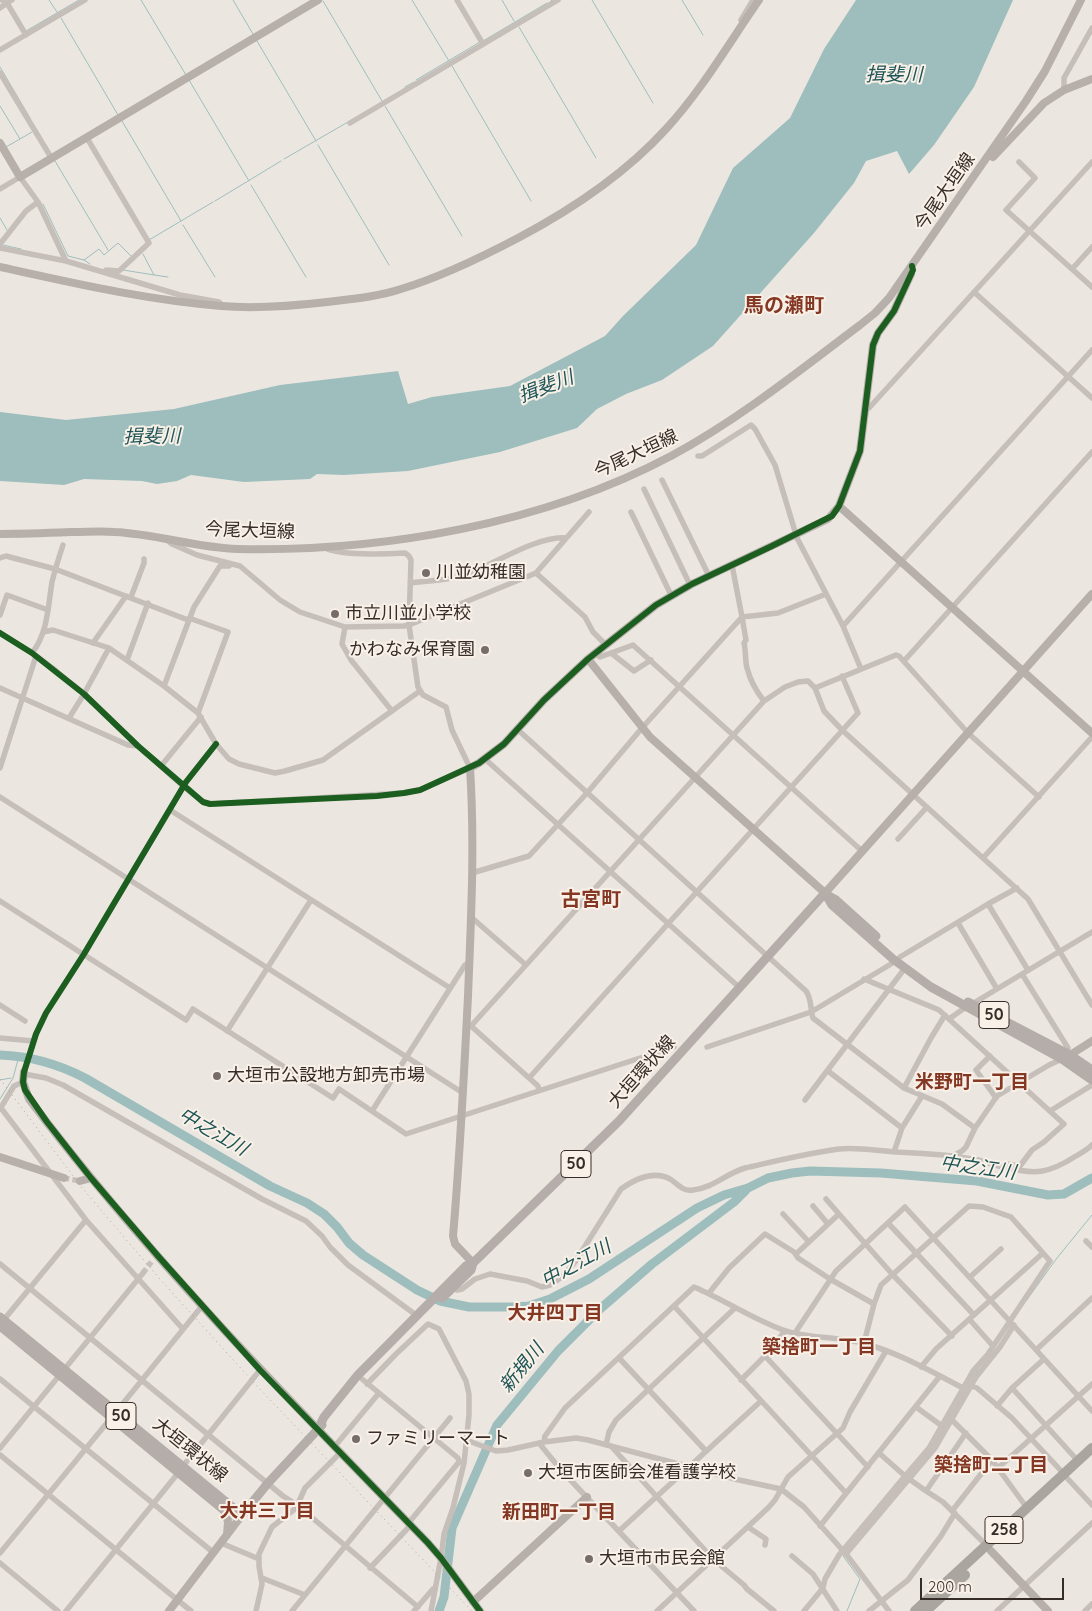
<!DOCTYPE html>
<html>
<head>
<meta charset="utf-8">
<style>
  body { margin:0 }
  #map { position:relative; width:1092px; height:1611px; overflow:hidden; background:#ece6e0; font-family:Quicksand,sans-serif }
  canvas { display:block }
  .scale { position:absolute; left:920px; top:1578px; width:144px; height:22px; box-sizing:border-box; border:2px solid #362c28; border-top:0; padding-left:6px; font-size:15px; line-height:18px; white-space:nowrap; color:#362c28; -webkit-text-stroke:4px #f9f1e8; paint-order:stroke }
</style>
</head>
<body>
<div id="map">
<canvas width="1092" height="1611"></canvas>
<div class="scale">200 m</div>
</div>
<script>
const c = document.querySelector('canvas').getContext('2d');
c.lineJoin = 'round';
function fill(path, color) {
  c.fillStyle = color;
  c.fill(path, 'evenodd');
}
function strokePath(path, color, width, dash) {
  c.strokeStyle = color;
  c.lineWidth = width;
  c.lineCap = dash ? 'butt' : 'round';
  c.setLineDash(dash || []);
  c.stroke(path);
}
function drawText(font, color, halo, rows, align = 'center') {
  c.font = font + ' Quicksand,"Noto Sans JP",sans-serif';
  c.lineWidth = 4;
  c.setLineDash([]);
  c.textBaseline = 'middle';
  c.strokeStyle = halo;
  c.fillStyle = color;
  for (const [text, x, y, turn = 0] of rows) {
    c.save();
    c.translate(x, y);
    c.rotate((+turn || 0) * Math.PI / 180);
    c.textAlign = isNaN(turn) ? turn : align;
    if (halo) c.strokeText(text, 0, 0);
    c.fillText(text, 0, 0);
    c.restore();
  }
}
fill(new Path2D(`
  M856,0H1013L974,87L934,145L909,174L897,151L866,161L854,183L814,233L713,346L662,380L626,394L597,409L577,428L500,452L408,471L344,475L317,474L310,479L244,482L191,475L177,481L157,484L142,481L84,479L64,485L0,481V412L66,420L174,409L280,385L398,371L408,404L432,397L510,386L605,336L623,316L696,245L733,168L790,118L824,49Z`), '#9dbebd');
strokePath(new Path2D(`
  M49,0L57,12
  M141,0L186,75
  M233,0L253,34
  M412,0L449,61
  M502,0L514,21
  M592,0L653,103
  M682,0L703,35
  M323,1L382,101
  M550,2L552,0
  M61,18L118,115
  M519,27L596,158
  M26,31L79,0
  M257,41L316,141
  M483,41L547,3
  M452,66L531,201
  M0,67L30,118
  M189,80L249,181
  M416,80L480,42
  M405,87L414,82
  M0,106L20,139L32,132
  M385,106L462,236
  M122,121L181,221
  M318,145L389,265
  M6,147L20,139
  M284,159L348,122
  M55,161L108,250
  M251,185L306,277
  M215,201L281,161
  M43,204L68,256L84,260L99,249L104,255L118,243L131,256
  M0,218L7,230
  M183,225L215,277
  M149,240L213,202
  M3,245L21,249
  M84,260L90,264
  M123,270L154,275L143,254
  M154,275L168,277
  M0,1080L11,1078
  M0,1099L13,1078L19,1056
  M1026,1301L1057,1258L1092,1215
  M974,1375L979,1368
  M844,1554L843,1556L860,1579L847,1611`), '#9dbebd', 1);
strokePath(new Path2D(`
  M0,1055C30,1056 58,1064 85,1078L270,1186L307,1203L324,1214L337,1227L349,1243L363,1255L417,1290L440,1301L469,1307H514L529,1306L550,1299L589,1279L697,1208L724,1195L748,1188L768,1178L792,1173L810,1171L881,1173L977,1181L1048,1195L1064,1194L1092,1178
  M439,1611L444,1597L452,1528L497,1425L558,1351L600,1309L652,1264L734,1202L746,1190`), '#9dbebd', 9);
strokePath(new Path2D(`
  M64,1178L80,1181
  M143,1273L152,1261`), '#c8c1bb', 5.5, [5.5, 3]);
strokePath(new Path2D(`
  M12,0L7,3L26,35
  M457,0L483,44
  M0,8L7,3L2,0
  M741,20L753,0
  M0,50L85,0
  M0,73L52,159
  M1064,90V78L1092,28
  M350,123L558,0
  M87,138L149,243L119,271L106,270
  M1019,162L1035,178L1006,210L1092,287
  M0,189L20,177L38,202L66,261
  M0,244L26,211L38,202
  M0,248L66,261L180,295L219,302L222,305
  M1072,269L1092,247
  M974,292L1092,398
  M865,410L869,408L1092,162
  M698,456H702L751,425L755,429L775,465L797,538L843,626L861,669
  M662,480L709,576
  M644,489L690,585
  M631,512L671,595
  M167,540L172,544L197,555L240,566L280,600L300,612L345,627L404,626L409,625L536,573L589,512
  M0,558L6,556L55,569L188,620
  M536,573L585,617L593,632L605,644
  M410,583C426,581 454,580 468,574C494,564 539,535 566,538
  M131,597L144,563V559
  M0,615L7,595L48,610
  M189,618L228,632L198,713
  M843,626L1092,350
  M345,627L342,644L351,660L392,711
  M43,632L53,630L109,648L164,686L198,713L216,744L229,759L239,764L275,773L285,771L323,760L420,691
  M0,633L32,653L55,670L84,694L138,746L184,787L203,802L210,804L404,793L420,790L470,768L452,730L446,707L423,695L418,687L409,625L411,560L409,556L405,553C389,554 334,556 324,547
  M93,643L126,596
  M32,653C48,633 48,606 52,582C55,570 59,557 63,545
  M595,653L600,657L633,645L862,851
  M611,653L634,671L651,660
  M127,660L148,603
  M904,661L1092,452
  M164,686L194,607L220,566H229
  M0,688L128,745L138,746
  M764,701C756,691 750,680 747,668C745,661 746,651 744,643L746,640L742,617L778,613L826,594
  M69,718L84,694L109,648
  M517,729L806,991C812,999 810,1009 813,1018L904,1088L942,1104L975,1128
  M485,759L740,988
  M161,766L201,717
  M0,768L36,656
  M0,797L463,1093
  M1039,797L968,733L899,656L896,655L815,688L824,711L842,730L1028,899L1092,1005
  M170,810L450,988
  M898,839L927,807
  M983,858L1092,737
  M472,873L529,856L587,793L642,728L742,617L732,565
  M0,901L186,1020L193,1009L333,1098L339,1089L406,1134L674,1047
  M988,904L1017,888
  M471,917L526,965
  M958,923L997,989
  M900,957L988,904L1028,970
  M1022,974L1068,1048
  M864,979L939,1010L1064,1124L1044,1142L1032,1150L1020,1166L1007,1164L1002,1167L978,1160L953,1156
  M972,1004L1092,932
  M0,1005L25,1021
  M949,1019L966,1007
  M466,1026H471L764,701L785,687L798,682L808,681L815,688
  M471,1026L538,1086L539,1090
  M227,1031L311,900
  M0,1038L33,1041
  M707,1047L811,1012L891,964
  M990,1056L976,1070L996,1098
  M828,1071L902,1128
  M24,1072L36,1034L46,1013L84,954L186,782L216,744
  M24,1074L46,1078L63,1085L262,1199L306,1221L322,1236L330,1247L348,1265L416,1315
  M529,1078L858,713L842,676
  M904,1088L931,1038L945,1015
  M805,1100L905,968
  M1,1108L86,1220L182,1328
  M0,1109L14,1086L23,1082
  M372,1111L465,965L469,964
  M1050,1111L1092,1085
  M894,1152L902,1128L922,1096
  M1004,1167C1035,1175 1048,1174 1076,1156C1081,1153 1087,1150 1092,1145
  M813,1206L828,1224
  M783,1214L809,1242
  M839,1214L893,1275L952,1336
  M888,1223L974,1315
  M1086,1241L1092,1247
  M796,1254L839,1214L826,1199
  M0,1264L283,1496L297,1505L418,1607
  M970,1277L1001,1249
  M453,1287L457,1290L462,1289L475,1279L490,1274L527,1281L542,1287L550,1285L562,1277L575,1262L621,1189C635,1179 653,1170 670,1179C678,1184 683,1192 693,1190C713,1188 727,1173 745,1168C776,1161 808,1153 839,1149C858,1147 877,1151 896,1152C915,1153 934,1154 953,1156L962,1151L966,1147L975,1128L997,1096L1049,1065L1064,1058
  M709,1293L729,1268L765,1234L794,1252L798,1258L830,1279L874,1304L864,1343
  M874,1304L881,1285L969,1206L983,1207L1011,1217L1043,1253
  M674,1306L846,1493
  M970,1320L993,1346
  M2,1322L86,1220
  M795,1333L836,1271L905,1207L1092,1411
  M1036,1350L1092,1298
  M765,1356L868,1467
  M619,1358L706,1451
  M0,1379L214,1553
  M362,1379L458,1458L459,1462L411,1520L408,1528L370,1568
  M741,1380L765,1356L785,1331
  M367,1384L396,1354L428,1324L439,1329L466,1381L469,1394V1415L464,1463L453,1508L444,1534L441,1558L431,1611
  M1012,1388L1078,1461
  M997,1406L1012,1388L1044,1359
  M916,1407L942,1426
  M116,1412L202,1306
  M951,1419L992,1460L1027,1508
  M966,1433L926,1491L943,1502L988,1547
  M466,1440L496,1451L508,1450L544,1442L576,1438L588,1440L739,1480L781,1489L804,1507L846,1554L889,1611
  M544,1442L545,1436L565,1408L694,1287C725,1300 752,1319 783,1330C809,1339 839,1336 866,1344C899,1353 932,1372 963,1388L971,1386L977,1388L1012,1418L1064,1474
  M539,1443L561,1470L694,1611
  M606,1445L609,1432L616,1420L735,1308
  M335,1446L379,1393
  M611,1446L713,1559L744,1585L747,1589L774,1611
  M0,1448L143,1273
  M879,1453L905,1476L929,1448L973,1371L988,1354L1050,1261L1043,1253L936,1349L921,1367
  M0,1455L191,1611
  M183,1466L260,1370
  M998,1468L1092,1384
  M1068,1479L1092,1505
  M952,1511L992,1460
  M820,1526L940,1376
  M748,1527L766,1539L765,1545
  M619,1531L761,1401
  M221,1543L259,1559
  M0,1553L111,1418
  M846,1554L935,1448L976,1377L1000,1347L1014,1325
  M792,1556L813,1574L837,1611
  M0,1563L58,1611
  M262,1578L305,1595
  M66,1611L179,1472
  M256,1611L262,1584L259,1566V1554L272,1527L296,1508L305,1488L341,1452
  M292,1611L450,1418
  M414,1611L433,1589
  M657,1611L768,1508L775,1500L788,1477L843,1428L850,1412L886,1351
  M804,1611L823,1588L825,1579L839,1555L905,1476L926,1491
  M869,1611L908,1580L941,1536L955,1513
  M997,1611L1092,1523
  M1085,1611L1092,1604`), '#c5beb9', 5.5);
strokePath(new Path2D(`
  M0,143L20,177L318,0
  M993,157L1044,103L1064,90L1092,79
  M0,267C73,283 146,300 221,306C256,309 293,306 327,302C352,299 377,297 401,289C441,277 480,258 518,238C573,209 624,175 666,129C702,90 729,43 759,0
  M839,506L1092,733
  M0,534C25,534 49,533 74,532C87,532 101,531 115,532C157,534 197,548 238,549C383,552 543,524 671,456C738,420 799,371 860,325L875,313L889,298L1026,101L1045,71L1081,0
  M588,659L650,737L825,893L1092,594
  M1070,1055L1092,1041
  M24,1072L23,1082L29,1099C149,1258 289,1400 428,1543L441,1558L480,1611
  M0,1157L64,1178
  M80,1181L91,1178
  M473,1263L455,1244L453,1236C460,1156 464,1076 468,996C471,920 475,844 470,768L479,763L504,744L544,700L588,659L656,605L692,584L828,519L839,506L860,451L873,345L878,333L894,311L911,274
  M224,1509L228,1522L227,1535
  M991,1551L1048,1611
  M473,1602L587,1497
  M169,1611L242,1515`), '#b6afaa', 8);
strokePath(new Path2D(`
  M825,893L832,905L893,959L931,987L1062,1059L1092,1080
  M825,894L836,900L876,936
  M968,1002L1070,1055L1092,1070
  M442,1298L471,1270L473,1263
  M0,1317L242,1515
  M0,1326L230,1515H242L268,1483L322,1425
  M318,1429L324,1417L357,1376L466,1266L473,1263L619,1121L825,893`), '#b4ada9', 9);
strokePath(new Path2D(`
  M915,1611L1092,1448
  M926,1611L965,1575`), '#aba59f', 10);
strokePath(new Path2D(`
  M0,1079L83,1189L159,1278L255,1384L472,1611`), '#ada7a3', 1, [1, 4]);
strokePath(new Path2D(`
  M0,633L32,653L84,694L138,746L203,802L210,804L377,796L404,793L420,790L479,763L504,744L544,700L588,659L656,605L692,584L772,546L832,516L839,506L860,451L873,345L878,333L894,311L913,270L912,266
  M216,744L186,782L84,954L46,1013L36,1034L24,1072L23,1082L25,1090L47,1122L91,1178L158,1256L260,1370L428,1543L441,1558L480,1611`), '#1b5e20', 6);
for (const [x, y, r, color] of [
  [426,573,5,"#766d68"],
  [335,614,5,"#766d68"],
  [485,650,5,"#766d68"],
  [217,1076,5,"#766d68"],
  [356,1439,5,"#766d68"],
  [528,1473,5,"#766d68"],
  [589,1559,5,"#766d68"]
]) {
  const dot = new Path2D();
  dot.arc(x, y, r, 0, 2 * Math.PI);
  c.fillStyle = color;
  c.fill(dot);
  strokePath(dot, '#f9f1e8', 2);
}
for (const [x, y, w] of [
  [994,1015,30],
  [576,1164,30],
  [121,1416,30],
  [1004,1530,38]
]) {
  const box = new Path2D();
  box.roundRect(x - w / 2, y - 13.5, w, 27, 4);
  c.fillStyle = '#f9f1e8';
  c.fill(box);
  strokePath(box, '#362c28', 1);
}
drawText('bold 16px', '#362c28', null, [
  ["50",994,1015],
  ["50",576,1164],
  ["50",121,1416],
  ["258",1004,1530]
]);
drawText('18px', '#362c28', '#f9f1e8', [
  ["今尾大垣線",945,192,-55],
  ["今尾大垣線",636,454,-25],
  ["今尾大垣線",250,531,2],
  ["大垣環状線",642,1072,-48],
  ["大垣環状線",190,1450,39]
]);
drawText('18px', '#362c28', '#f9f1e8', [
  ["川並幼稚園",436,573],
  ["市立川並小学校",345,614],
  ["かわなみ保育園",475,650,"right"],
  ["大垣市公設地方卸売市場",227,1076],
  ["ファミリーマート",366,1439],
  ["大垣市医師会准看護学校",538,1473],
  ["大垣市市民会館",599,1559]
], 'left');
drawText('italic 19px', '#1e5557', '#f9f1e8', [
  ["揖斐川",894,75],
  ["揖斐川",546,387,-21],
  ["揖斐川",152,437,-1],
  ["中之江川",213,1132,30],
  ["中之江川",978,1168,8],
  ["中之江川",576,1264,-29],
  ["新規川",522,1368,-51]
]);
drawText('bold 19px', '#843722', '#f9f1e8', [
  ["米野町一丁目",972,1082],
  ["大井四丁目",555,1313],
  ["築捨町一丁目",819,1347],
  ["築捨町二丁目",991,1465],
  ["大井三丁目",267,1511],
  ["新田町一丁目",559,1512]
]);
drawText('bold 20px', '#843722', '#f9f1e8', [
  ["馬の瀬町",784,306],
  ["古宮町",591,900]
]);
</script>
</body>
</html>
